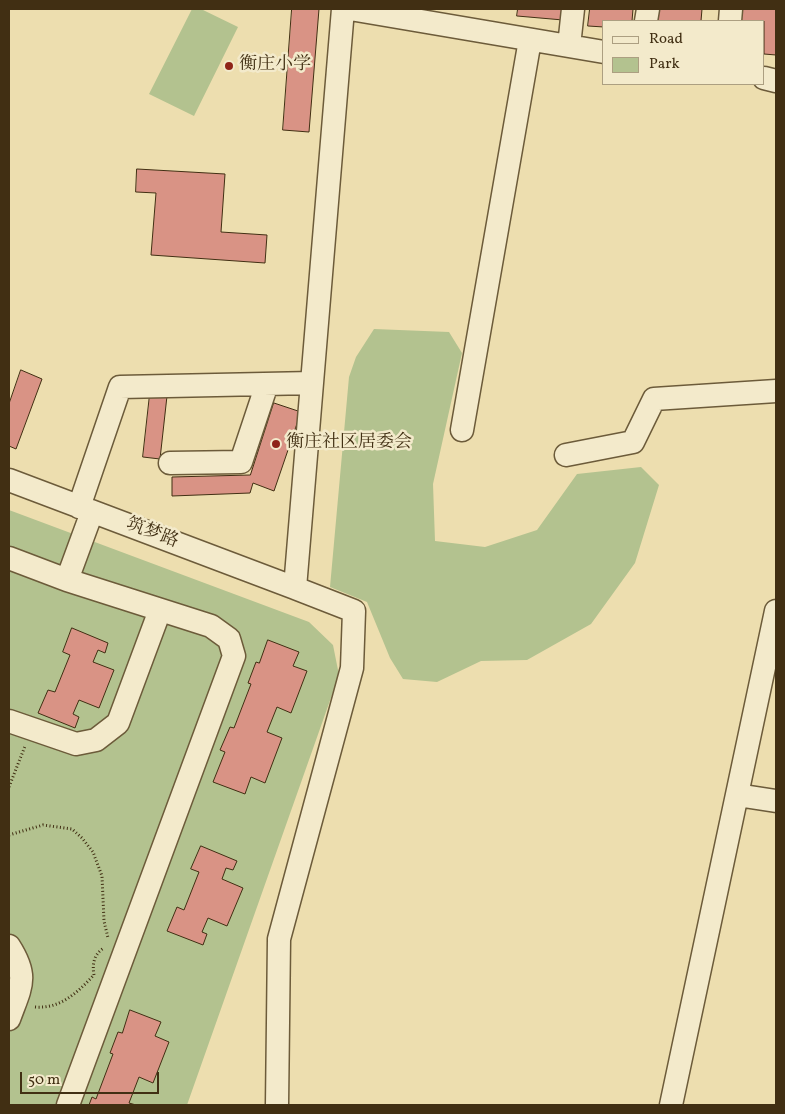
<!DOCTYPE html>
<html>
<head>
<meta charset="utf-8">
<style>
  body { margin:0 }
  #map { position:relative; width:785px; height:1114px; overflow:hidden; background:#eddeaf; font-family:Vollkorn,serif }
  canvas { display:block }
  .frame { position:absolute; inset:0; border:10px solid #412f13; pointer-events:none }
  .legend { position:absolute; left:602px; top:20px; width:162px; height:65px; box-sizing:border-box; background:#f3eacb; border:1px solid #ac9f81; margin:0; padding:6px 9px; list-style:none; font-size:15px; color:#412f13 }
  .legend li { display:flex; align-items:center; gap:10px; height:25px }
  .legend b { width:25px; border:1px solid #ac9f81 }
  .scale { position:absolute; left:20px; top:1072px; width:139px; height:22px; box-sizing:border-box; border:2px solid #412f13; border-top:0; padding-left:6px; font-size:15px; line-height:18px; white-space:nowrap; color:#412f13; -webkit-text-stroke:4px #f3eacb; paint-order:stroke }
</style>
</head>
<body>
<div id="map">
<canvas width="785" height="1114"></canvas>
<div class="frame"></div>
<ul class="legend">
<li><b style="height:6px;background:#f3eacb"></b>Road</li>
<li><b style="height:14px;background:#b3c28f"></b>Park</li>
</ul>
<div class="scale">50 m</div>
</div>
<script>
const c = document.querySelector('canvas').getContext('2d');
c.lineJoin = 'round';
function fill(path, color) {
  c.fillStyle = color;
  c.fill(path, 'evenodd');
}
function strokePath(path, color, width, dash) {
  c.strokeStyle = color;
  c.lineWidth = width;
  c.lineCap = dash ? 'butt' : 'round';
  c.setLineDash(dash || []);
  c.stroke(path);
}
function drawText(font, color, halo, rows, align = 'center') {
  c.font = font + ' Vollkorn,"Noto Serif SC",serif';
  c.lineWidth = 5;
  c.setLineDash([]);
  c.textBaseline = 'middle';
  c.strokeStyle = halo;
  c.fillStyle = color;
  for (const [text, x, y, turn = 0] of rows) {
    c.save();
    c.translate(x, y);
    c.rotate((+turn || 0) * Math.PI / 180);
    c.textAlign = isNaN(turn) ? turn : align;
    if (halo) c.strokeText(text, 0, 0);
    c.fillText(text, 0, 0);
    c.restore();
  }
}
fill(new Path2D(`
  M192,9H201L238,27L194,116L149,94Z
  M374,329L449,332L462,353L433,484L435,541L485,547L537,530L577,474L641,467L659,485L635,563L591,624L527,660L481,661L437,682L403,679L390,658L367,602L330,587L349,377L356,357Z
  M9,510L309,622L333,645L339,675L187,1105H9Z`), '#b3c28f');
const building = new Path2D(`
  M292,9H319L309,132L283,130Z
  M518,9H564L563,20L517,16Z
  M590,9H633L632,21H604V27L588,26Z
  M658,9H702L701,21H657Z
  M734,9H776V55L764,54V21H733Z
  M137,169L225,174L221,232L267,235L265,263L151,255L156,193L136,192Z
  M21,370L42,379L16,449L9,446V404Z
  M150,394L167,396L160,459L143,457Z
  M274,403L301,412L274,491L253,483L250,493L172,496V477L250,475Z
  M72,628L108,643L105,653L98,650L93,662L114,670L99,708L79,700L73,714L79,717L75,728L38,713L48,690L55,692L70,655L63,652Z
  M268,640L299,652L293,666L307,671L291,713L277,707L267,732L282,738L265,783L251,777L245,794L213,782L225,752L220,750L230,727L234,728L251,684L248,683L256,662L259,663Z
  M201,846L237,861L233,870L226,868L222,879L243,888L227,926L208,918L202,932L207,934L203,945L167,931L177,907L184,910L199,872L191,869Z
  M130,1010L161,1022L155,1036L169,1042L153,1083L139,1077L129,1103L136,1105H89L92,1097L96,1099L113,1054L110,1053L118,1032L122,1033Z`);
fill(building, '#d99385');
strokePath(building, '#412f13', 1);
const minor = new Path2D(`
  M350,9L604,52
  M646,21L648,9
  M730,21L731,9
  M569,46L573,9
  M764,78L776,81
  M462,430L530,40
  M566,455L633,442L654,399L776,391
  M170,463L241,462L267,384
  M9,480L295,588
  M79,507L120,387L312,383
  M9,558L67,580L211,626L229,639L234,656L68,1105
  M67,580L92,512
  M9,721L76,744L96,740L118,723L160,610
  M737,795L776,801
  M9,946C29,977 21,986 9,1019
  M277,1105L279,939L352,668L354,611L295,588L343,9
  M671,1105L776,611`);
strokePath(minor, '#6c5b3a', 25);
strokePath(new Path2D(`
  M9,787L25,746
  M9,835L43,825L72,829L82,838L93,852L102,876L104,921L108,938
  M94,975C92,964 94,954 104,948
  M35,1007C60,1009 77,993 93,976`), '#412f13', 3, [1, 2.5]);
strokePath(minor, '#f3eacb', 22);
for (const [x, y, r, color] of [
  [229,66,5,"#8f2418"],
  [276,444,5,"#8f2418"]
]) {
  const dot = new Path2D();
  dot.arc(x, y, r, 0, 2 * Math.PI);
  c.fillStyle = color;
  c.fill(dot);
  strokePath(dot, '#f3eacb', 2);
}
drawText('18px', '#412f13', '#f3eacb', [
  ["衡庄小学",239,66],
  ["衡庄社区居委会",286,444]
], 'left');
drawText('18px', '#412f13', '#f3eacb', [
  ["筑梦路",152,534,21]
]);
</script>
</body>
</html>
